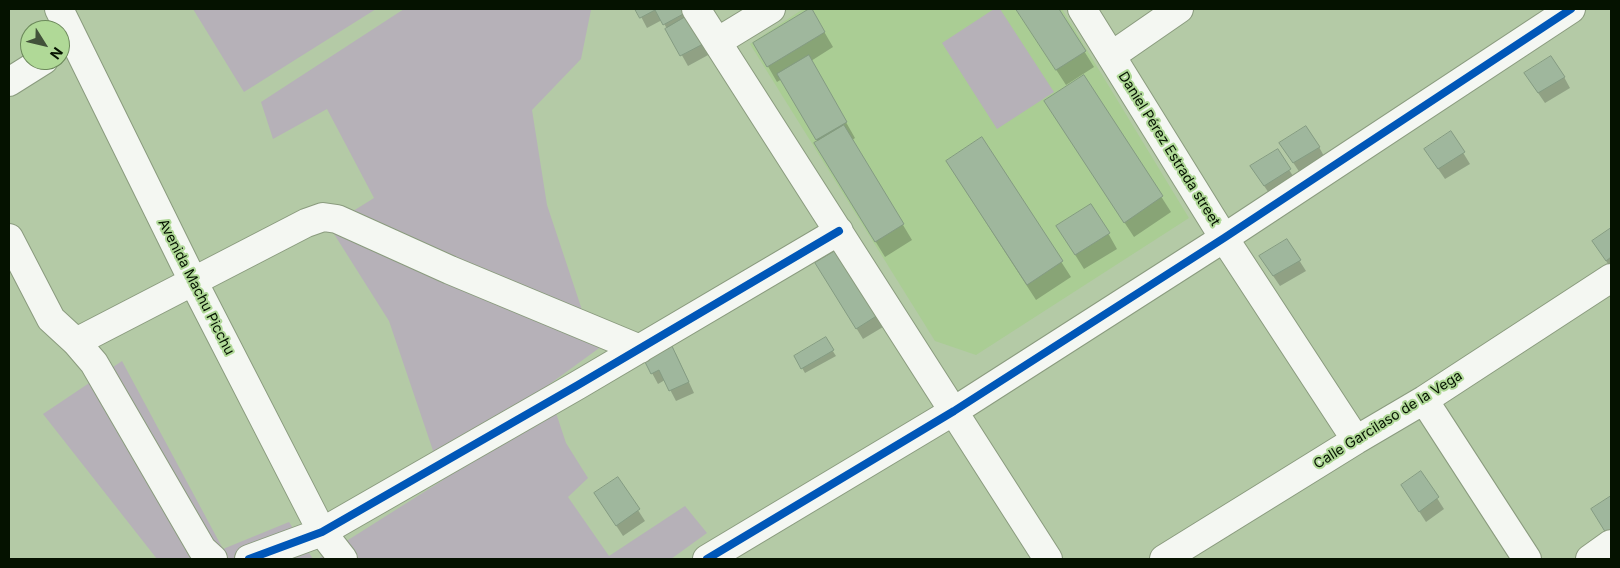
<!DOCTYPE html>
<html>
<head>
<meta charset="utf-8">
<style>
  body { margin:0 }
  #map { position:relative; width:1620px; height:568px; overflow:hidden; background:#b4caa6; font-family:Inter,sans-serif }
  canvas { display:block }
  .frame { position:absolute; inset:0; border:10px solid #051200; pointer-events:none }
  .north { position:absolute; left:20px; top:20px; width:50px; height:50px; box-sizing:border-box; background:#b0d997; border:1px solid #6c895b; border-radius:50%; rotate:126deg; font-size:14px; font-weight:700; line-height:20px; text-align:center; color:#051200 }
  .north::after { content:''; display:block; margin:auto; width:18px; height:22px; background:#42523a; clip-path:polygon(50% 0,100% 100%,50% 72%,0 100%) }
</style>
</head>
<body>
<div id="map">
<canvas width="1620" height="568"></canvas>
<div class="frame"></div>
<div class="north">N</div>
</div>
<script>
const c = document.querySelector('canvas').getContext('2d');
c.lineJoin = 'round';
function fill(path, color) {
  c.fillStyle = color;
  c.fill(path, 'evenodd');
}
function strokePath(path, color, width, dash) {
  c.strokeStyle = color;
  c.lineWidth = width;
  c.lineCap = dash ? 'butt' : 'round';
  c.setLineDash(dash || []);
  c.stroke(path);
}
function drawText(font, color, halo, rows, align = 'center') {
  c.font = font + ' Inter,sans-serif';
  c.lineWidth = 4;
  c.setLineDash([]);
  c.textBaseline = 'middle';
  c.strokeStyle = halo;
  c.fillStyle = color;
  for (const [text, x, y, turn = 0] of rows) {
    c.save();
    c.translate(x, y);
    c.rotate((+turn || 0) * Math.PI / 180);
    c.textAlign = isNaN(turn) ? turn : align;
    if (halo) c.strokeText(text, 0, 0);
    c.fillText(text, 0, 0);
    c.restore();
  }
}
fill(new Path2D(`
  M803,9H1062L1189,218L976,355L935,341L750,44Z`), '#aacd94');
fill(new Path2D(`
  M193,9H376L244,92Z
  M404,9H590L591,10L581,59L532,110L547,205L588,328L602,346L547,386L566,443L588,478L568,497L609,556L685,506L707,533L671,559H318L443,480L389,321L329,226L374,198L327,109L273,139L261,102Z
  M994,9H1000L1054,92L997,129L942,43Z
  M122,361L223,549L289,522L313,559H157L43,414Z`), '#b6b1b8');
fill(new Path2D(`
  M637,9H682L710,54L688,66L662,20L647,28Z
  M811,9L833,47L811,61L855,138L852,140L912,240L885,257L825,159L818,142L782,79L777,82L755,44Z
  M1017,9H1058L1094,67L1066,85Z
  M1525,74L1564,77L1570,88L1545,103Z
  M1084,76L1171,212L1134,237L1055,117Z
  M1451,133L1470,164L1445,179L1432,160Z
  M982,139L1071,277L1036,300L947,162Z
  M1281,144L1319,147L1325,158L1300,173Z
  M1277,150L1296,181L1271,196L1258,177Z
  M1611,230V269L1594,241Z
  M1108,233L1117,249L1084,269L1067,242Z
  M836,252L883,327L863,339L823,274Z
  M1299,260L1306,271L1280,286L1267,267Z
  M825,339L836,356L805,373L795,356Z
  M676,354L694,393L676,401L665,380L658,384L652,373Z
  M1421,473L1444,509L1426,522L1409,496Z
  M618,479L645,521L623,536L602,504Z`), '#0003');
const building = new Path2D(`
  M635,9H682L685,13L663,25L655,10L640,18Z
  M809,9H812L825,32L767,67L753,43Z
  M1016,9H1059L1086,51L1056,70Z
  M687,16L705,43L680,56L665,29Z
  M809,55L847,122L816,140L777,74Z
  M1551,56L1565,77L1538,93L1524,73Z
  M1084,75L1163,196L1124,223L1044,101Z
  M844,125L904,224L875,242L814,143Z
  M1306,126L1320,147L1293,163L1279,143Z
  M1451,131L1465,152L1438,169L1424,149Z
  M982,137L1063,261L1027,285L946,161Z
  M1278,149L1291,169L1264,186L1250,166Z
  M1091,204L1110,233L1075,255L1056,226Z
  M1611,228V257L1606,261L1592,241Z
  M1287,239L1301,260L1273,276L1259,256Z
  M837,250L878,315L856,329L815,263Z
  M826,337L834,350L801,369L794,356Z
  M670,342L689,382L669,391L659,370L651,374L642,356Z
  M1421,471L1439,497L1419,512L1401,485Z
  M618,477L640,509L616,526L594,493Z
  M1611,496V536L1609,538L1591,509Z`);
fill(building, '#9fb79d');
strokePath(building, '#849b82', 1);
const minor = new Path2D(`
  M59,9L193,281L322,532L343,559
  M696,9L1048,559
  M1082,9L1224,238L1356,440
  M717,42L771,9
  M1111,56L1179,9
  M9,82L44,60
  M9,238L51,319L76,342L94,363L202,549L213,559
  M76,342L306,223L323,217L337,219L450,270L640,349
  M1424,400L1527,559
  M249,559L322,532L578,385L839,231
  M707,559L954,411L1224,238L1571,9
  M1164,559L1356,440L1424,400L1611,278
  M1590,559L1611,544`);
strokePath(minor, '#8a9b7e', 30);
strokePath(minor, '#f4f7f2', 28);
strokePath(new Path2D(`
  M249,559L322,532L578,385L839,231
  M707,559L954,411L1224,238L1571,9`), '#0057b8', 8);
drawText('14px', '#051200', '#b0d997', [
  ["Daniel Pérez Estrada street",1169,149,58],
  ["Avenida Machu Picchu",196,287,63],
  ["Calle Garcilaso de la Vega",1388,420,-32]
]);
</script>
</body>
</html>
